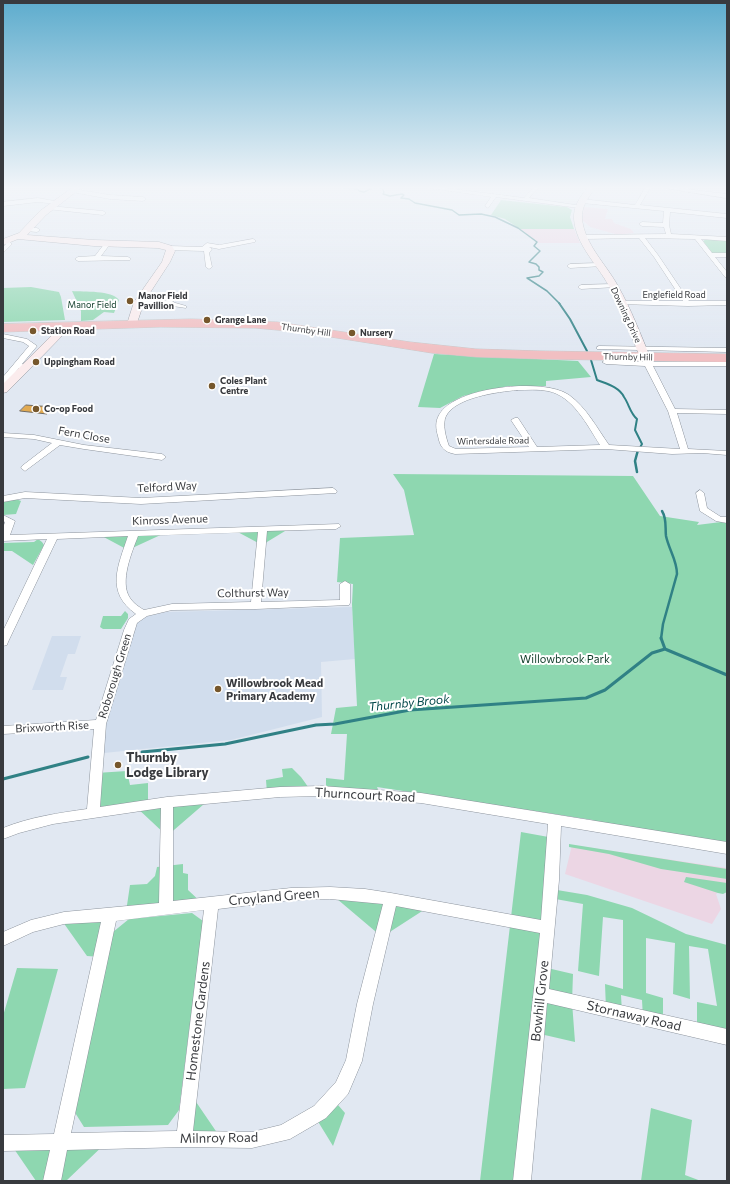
<!DOCTYPE html>
<html>
<head>
<meta charset="utf-8">
<style>
  body { margin:0 }
  #map { position:relative; width:730px; height:1184px; overflow:hidden; background:#e1e8f2; font-family:Commissioner,sans-serif }
  canvas { display:block }
  .frame { position:absolute; inset:0; border:4px solid #383a3e; pointer-events:none }
</style>
</head>
<body>
<div id="map">
<canvas width="730" height="1184"></canvas>
<div class="frame"></div>
</div>
<script>
const c = document.querySelector('canvas').getContext('2d');
c.lineJoin = 'round';
function fill(path, color) {
  c.fillStyle = color;
  c.fill(path, 'evenodd');
}
function strokePath(path, color, width, dash) {
  c.strokeStyle = color;
  c.lineWidth = width;
  c.lineCap = dash ? 'butt' : 'round';
  c.setLineDash(dash || []);
  c.stroke(path);
}
function drawText(font, color, halo, rows, align = 'center') {
  c.font = font + ' Commissioner,sans-serif';
  c.lineWidth = 4;
  c.setLineDash([]);
  c.textBaseline = 'middle';
  c.strokeStyle = halo;
  c.fillStyle = color;
  for (const [text, x, y, turn = 0] of rows) {
    c.save();
    c.translate(x, y);
    c.rotate((+turn || 0) * Math.PI / 180);
    c.textAlign = isNaN(turn) ? turn : align;
    if (halo) c.strokeText(text, 0, 0);
    c.fillText(text, 0, 0);
    c.restore();
  }
}
fill(new Path2D(`
  M584,207L608,209L605,219H612L614,223L631,229L634,233L625,234H615L590,227L582,220Z
  M520,229H574L580,243H539Z
  M572,845L727,868V887L716,894L721,909L712,924L565,874Z`), '#ecd6e4');
fill(new Path2D(`
  M352,607L355,659L321,662L322,717L231,740L104,753L106,719L134,624L144,617L166,612Z
  M52,636H81L75,654H68L60,677H67L63,690H32Z`), '#d1dded');
fill(new Path2D(`
  M501,200L567,207L572,210L570,217L574,229H520L505,219L491,215Z
  M706,239L727,240V254L712,253L703,241Z
  M31,287L59,292L61,297L65,320L3,322V288Z
  M72,291C84,292 112,290 119,300L114,313L104,312L93,320L81,321V311Z
  M434,354L578,361L591,377L546,381V386H508L463,396L440,408L418,407Z
  M393,474L633,476L660,516L699,522L697,525L721,522L727,523V845L594,825L593,820L377,787L380,794L326,791V778L344,780L347,734H331L336,708L357,706L352,604L353,584L337,582L340,538L414,535L404,490Z
  M13,498L21,501L16,514L3,515V501Z
  M290,528L262,545L234,530Z
  M167,532L128,550L100,535Z
  M38,539L42,542L44,545L33,565L12,551H3V543L34,542Z
  M125,611L128,614V618L121,629H103L100,627L103,616H121Z
  M292,768L301,777L311,791L267,793L266,780L283,777L282,769Z
  M127,771L130,785L148,783V804L211,798L167,836L135,806L95,812L96,773Z
  M521,832L554,838L543,967L573,974L572,1002L575,1042L536,1033L520,1181H480Z
  M569,844L727,869V879L661,869L609,854L569,847Z
  M183,864V873L188,874V890L203,904L126,912L130,885L147,884L155,876L157,867Z
  M686,877L727,883V892L723,894L718,893L684,882Z
  M551,889L587,895L632,908L686,934L727,945V1039L697,1030V1002L717,1006L708,949L689,946L690,999L673,994L675,943L646,938V993L663,998V1022L643,1018L642,1000L621,995L622,1013L606,1009L605,984L623,989V920L603,917L599,976L578,971L583,904L550,898Z
  M330,893L430,906L382,937Z
  M192,913L203,921L179,1110L168,1125L84,1127L74,1111L113,932L129,919Z
  M110,915L101,957L87,956L65,925L64,918Z
  M17,968L58,969L25,1088L3,1089V1016Z
  M192,1096L222,1140L184,1139Z
  M332,1098L345,1113L333,1146L314,1115Z
  M651,1108L692,1120L685,1175L701,1181H641Z
  M109,1140L66,1181H36L10,1143Z`), '#8ed7b0');
strokePath(new Path2D(`
  M343,188L358,189L359,191L364,192L372,188
  M379,188H382L384,192L383,194L390,196L402,194L404,195L401,198L409,199L415,203L452,210L459,215L481,214L495,217L518,228L537,242L534,246L540,251L529,262L536,264L539,267V270L543,272L539,276L527,278L547,291L560,304`), '#308185', 1.5);
strokePath(new Path2D(`
  M559,303L570,319L587,351
  M591,360L597,380C607,384 619,387 624,397C629,404 630,413 637,419L635,430L642,444L638,451`), '#308185', 2);
strokePath(new Path2D(`
  M637,472L635,461L638,450
  M661,639L663,624L677,574C677,560 669,550 666,536C665,527 667,519 662,511`), '#308185', 2.5);
strokePath(new Path2D(`
  M661,638L665,649L727,675
  M142,752L225,744L316,725L335,724L410,710L586,698L605,690L652,653L665,649
  M3,779L88,757`), '#308185', 3);
const building = new Path2D(`
  M26,405L53,407L47,414L20,411Z`);
fill(building, '#e1aa52');
strokePath(building, '#706a61', 1);
const street = new Path2D(`
  M429,188H446L524,198L533,188H538L529,198L582,206L579,208L496,197L488,208L485,206L491,197Z
  M645,188H650L640,205L727,214V218L670,212L669,225L671,234L727,237V241L701,239L712,253H727V257H715L727,272V278L725,277L695,239L645,238L658,255L689,301H727V305L688,306L619,304V302L621,301H683L654,257L639,238L583,239L580,237L583,235L666,234L664,227L642,226L639,224L642,222L663,223L664,211L582,203L579,201L582,199L635,205Z
  M663,188H679L727,194V198Z
  M74,189L110,195L143,197L146,199L143,201L110,199L72,192V190Z
  M38,198L60,202L57,204L38,202L3,206V202Z
  M49,206L103,211L106,213L103,215L47,209V207Z
  M28,228H37L40,230L37,232L26,231L25,230Z
  M7,239L12,244L3,253V247L6,244L4,241Z
  M253,239L255,240V242L219,249L209,247L212,249L209,253L212,267L209,269L206,267L204,251L169,250L166,248L169,246L202,247L207,243L219,245Z
  M107,242L110,244L101,256L128,257L131,259L130,260L78,261L75,259L78,257L95,256L105,243Z
  M600,263L602,264V266L570,268L567,266L570,264Z
  M614,284L616,285V287L581,289L578,287L581,285Z
  M180,293L185,294L172,302L186,306V308L166,305L139,304L136,302L139,300L165,301Z
  M3,334L27,339L37,346L22,364L26,366L25,368H19L6,384H3V377L29,346L23,342L3,338Z
  M599,346L727,348V352L597,349V347Z
  M643,358H649L651,362H727V366H653L675,409L727,410V414L677,413L688,449L727,451V455L702,453L672,454L606,449L455,454C444,452 440,447 438,436C436,429 435,422 439,415C453,387 544,377 569,395C586,407 597,428 609,445L680,449L668,411L645,366L606,364L602,362L606,360L643,362ZM517,390C527,390 538,389 548,391C573,396 587,425 600,445L537,447L518,418H515L511,420L529,447L456,449L449,446C446,438 442,424 446,416C456,397 498,392 517,390Z
  M3,433L34,435L84,445L162,454L166,457L162,460L84,449L60,445L25,471L21,468L22,466L52,443L34,439L3,437Z
  M333,488L337,491L336,493L141,504L25,498L3,502V496L25,492L141,498Z
  M700,490L704,493L707,508L721,517H727V523L716,521L700,511L696,493Z
  M3,515L15,521L10,535L339,524L341,526L336,529L267,531L261,602L340,600V584L345,581L350,584V603L349,605L256,609L172,610L147,616L137,623L106,724L100,807L167,797L280,787L321,786L421,793L727,842V854L561,826L559,880L549,989L727,1029V1045L547,1003L531,1181H513L540,933L396,906L373,1004L362,1061L348,1094L326,1118L290,1139L252,1148L184,1147L67,1150L61,1181H43L50,1150L3,1151V1135L54,1134L101,922L64,924L33,932L3,946V932L31,920L64,912L159,903L161,808L53,824L19,833L3,839V828C30,817 59,813 87,809L94,729L3,734V726L96,720L124,630L129,619L136,614C105,592 118,566 128,536L57,539L8,642L7,645L3,646V631L47,539L3,541V528L5,522L3,521ZM258,532L251,602L172,604L144,610C139,607 133,603 130,598C119,582 132,552 138,536ZM321,796L421,803L548,824L541,920L391,893L365,889L330,887L291,888L173,901V807L280,797ZM330,899L383,904L357,1004L346,1060L336,1082L314,1106L281,1125L252,1132L193,1131L218,909L291,900ZM204,910L177,1131L71,1133L116,921Z`);
const secondary = new Path2D(`
  M72,188H81L46,215L27,235L94,240L159,242L172,246L175,251L170,262L144,302L136,326H128L127,324L134,302L162,262L166,250L158,248L94,246L18,239L3,245V239L19,233L40,211Z
  M587,188H595C588,198 581,207 582,219C585,245 606,264 618,286C631,309 640,333 650,357L649,359L645,360L640,357C630,333 621,309 609,286C597,264 576,245 574,219C573,207 580,197 587,188Z
  M61,324L66,327L61,337L7,392L3,393V384L53,334L57,325Z`);
const highway = new Path2D(`
  M192,319L277,322L410,342L476,349L541,351L727,354V362L541,359L476,357L432,353L299,332L255,328L160,327L3,332V324Z`);
strokePath(street, '#8d949d', 1);
strokePath(secondary, '#8d949d', 1);
strokePath(highway, '#c7c8c9', 1);
fill(street, '#fff');
fill(secondary, '#fbeced');
fill(highway, '#f1bfc2');
const sky = c.createLinearGradient(0, 0, 0, 354);
sky.addColorStop(0, '#5daccd');
sky.addColorStop(0.53, '#f2f5f9');
sky.addColorStop(1, '#f2f5f900');
c.fillStyle = sky;
c.fillRect(0, 0, 730, 354);
for (const [x, y, r, color] of [
  [130,301,4,"#76572c"],
  [207,320,4,"#76572c"],
  [33,331,4,"#76572c"],
  [352,333,4,"#76572c"],
  [36,362,4,"#76572c"],
  [212,386,4,"#76572c"],
  [36,409,4,"#76572c"],
  [218,689,4,"#76572c"],
  [118,765,4,"#76572c"]
]) {
  const dot = new Path2D();
  dot.arc(x, y, r, 0, 2 * Math.PI);
  c.fillStyle = color;
  c.fill(dot);
  strokePath(dot, '#fff', 1.5);
}
drawText('9px', '#383a3e', '#fff', [
  ["Englefield Road",674,295],
  ["Downing Drive",626,315,65],
  ["Thurnby Hill",306,330,8],
  ["Thurnby Hill",628,357,1],
  ["Wintersdale Road",493,441,-1]
]);
drawText('bold 9px', '#383a3e', '#fff', [
  ["Manor Field",138,296],
  ["Pavillion",138,306],
  ["Grange Lane",215,320],
  ["Station Road",41,331],
  ["Nursery",360,333],
  ["Uppingham Road",44,362],
  ["Coles Plant",220,381],
  ["Centre",220,391],
  ["Co-op Food",44,409]
], 'left');
drawText('9px', '#0b3925', '#fff', [
  ["Manor Field",92,305]
]);
drawText('11px', '#383a3e', '#fff', [
  ["Fern Close",84,435,10],
  ["Telford Way",167,487,-3],
  ["Kinross Avenue",170,520,-2],
  ["Colthurst Way",253,593,-1],
  ["Roborough Green",115,676,-73],
  ["Brixworth Rise",52,727,-3]
]);
drawText('11px', '#0b3925', '#fff', [
  ["Willowbrook Park",565,659]
]);
drawText('bold 11px', '#383a3e', '#fff', [
  ["Willowbrook Mead",226,683],
  ["Primary Academy",226,696]
], 'left');
drawText('italic 12px', '#004749', '#fff', [
  ["Thurnby Brook",409,703,-6]
]);
drawText('bold 13px', '#383a3e', '#fff', [
  ["Thurnby",126,758],
  ["Lodge Library",126,773]
], 'left');
drawText('13px', '#383a3e', '#fff', [
  ["Thurncourt Road",365,795,3],
  ["Croyland Green",274,897,-5],
  ["Bowhill Grove",540,1001,-84],
  ["Stornaway Road",634,1016,13],
  ["Homestone Gardens",198,1021,-83],
  ["Milnroy Road",219,1138,-1]
]);
</script>
</body>
</html>
